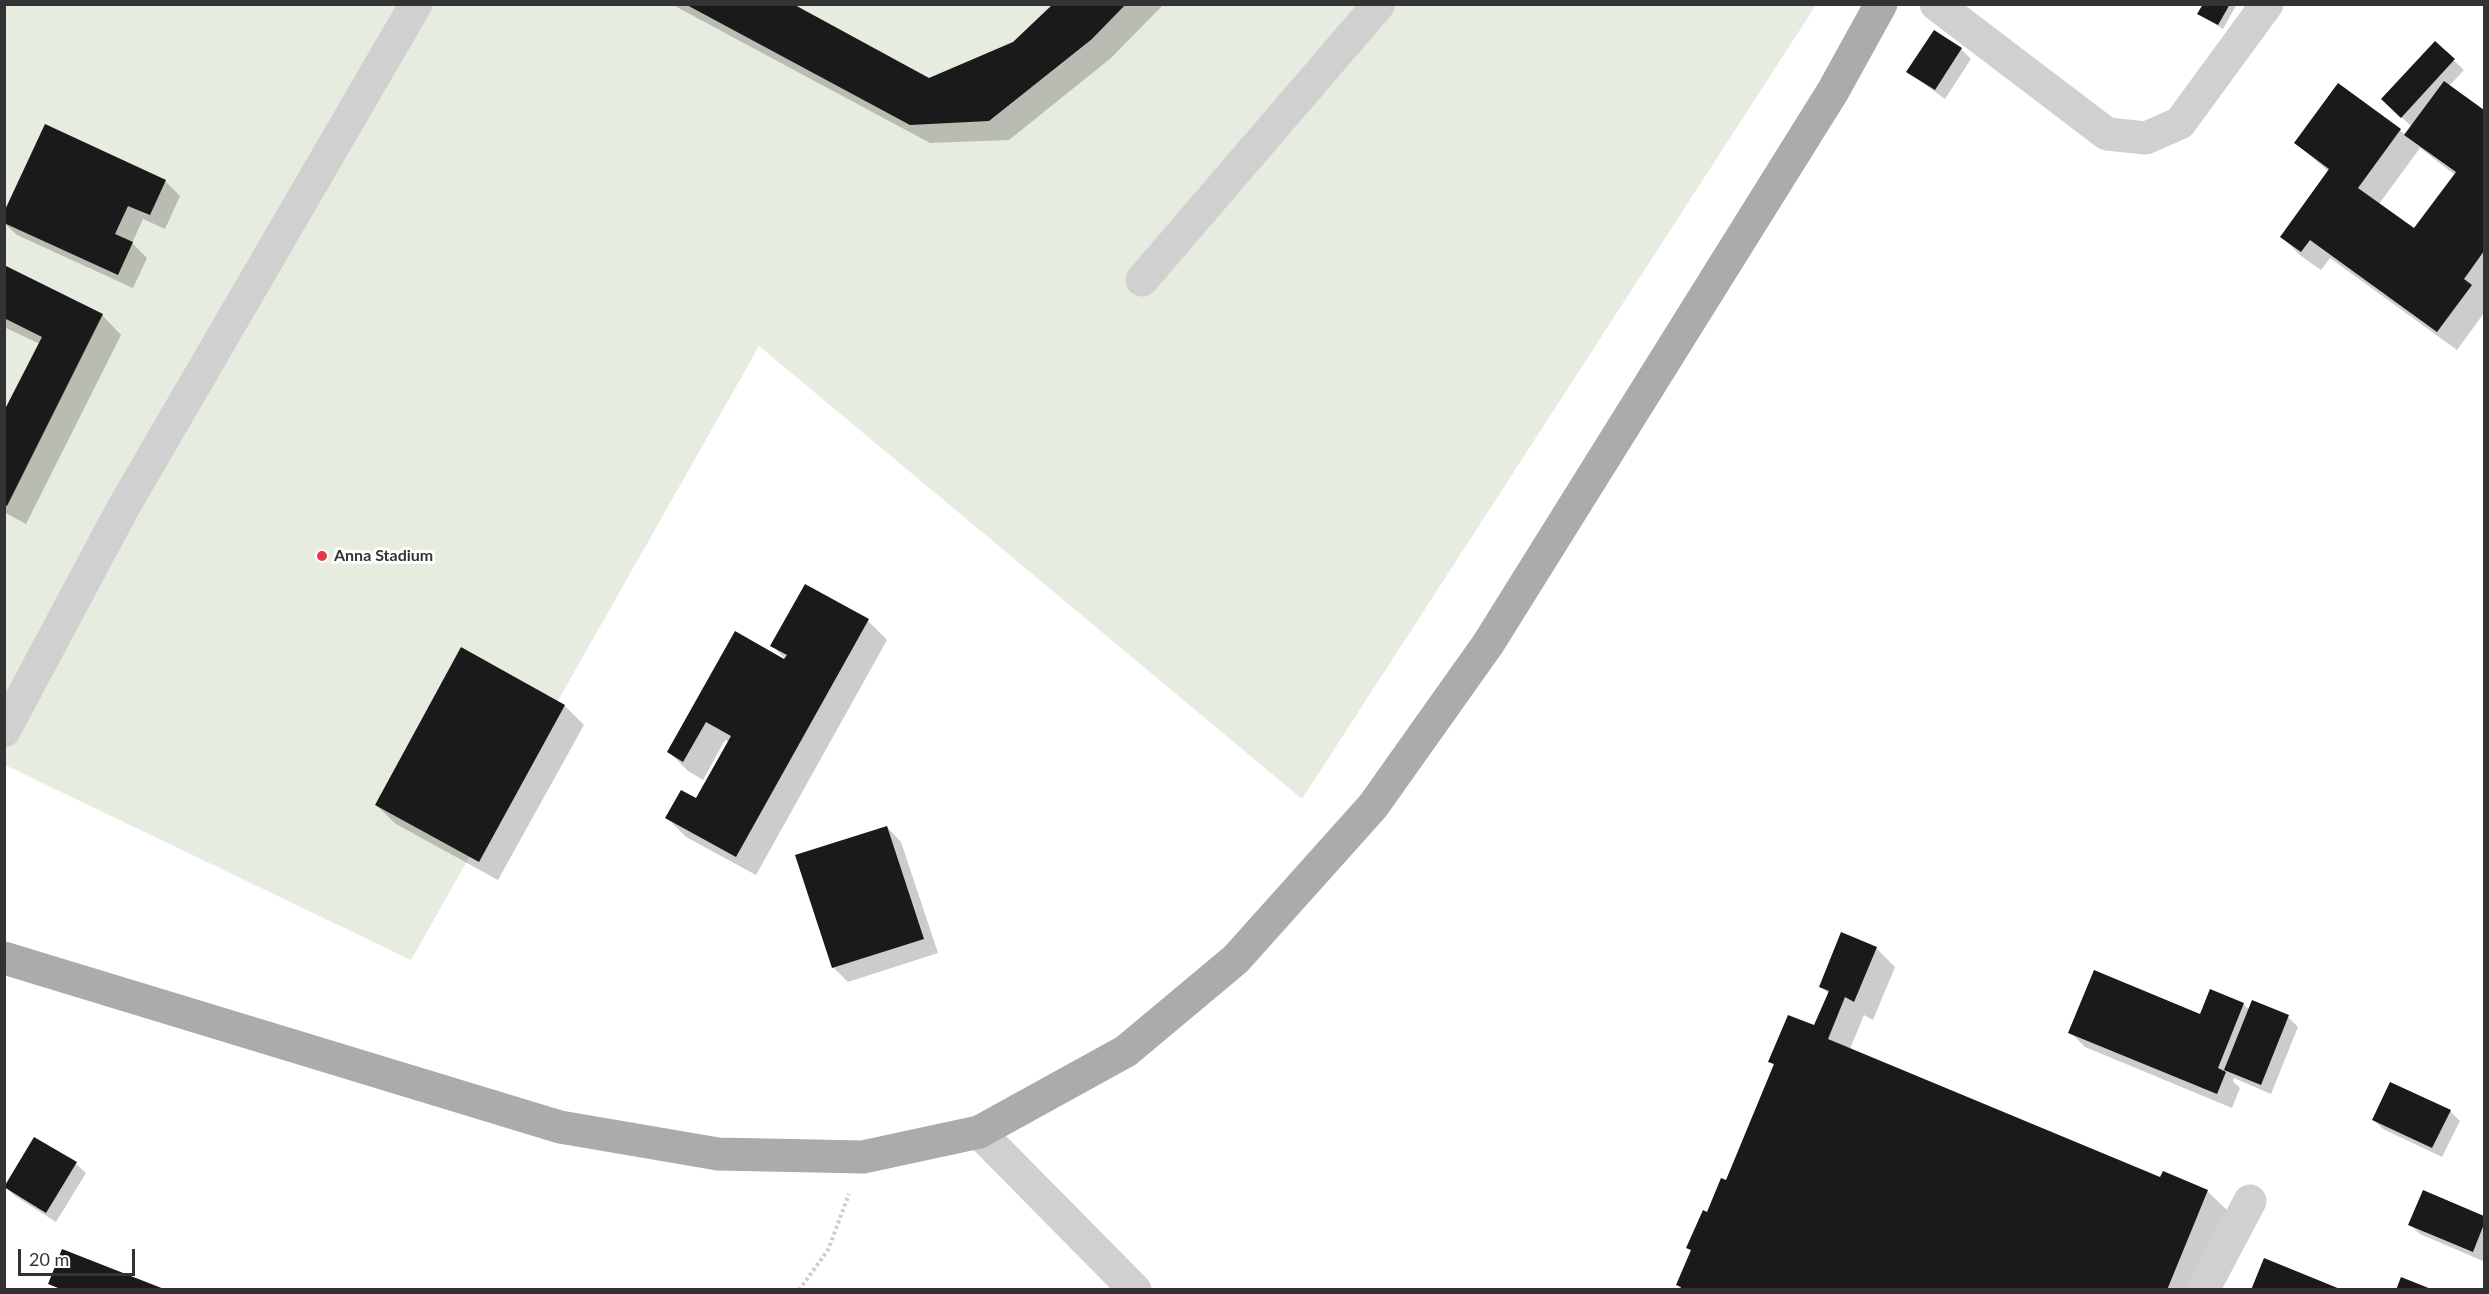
<!DOCTYPE html>
<html>
<head>
<meta charset="utf-8">
<style>
  body { margin:0 }
  #map { position:relative; width:2489px; height:1294px; overflow:hidden; background:#fff; font-family:Lato,sans-serif }
  canvas { display:block }
  .frame { position:absolute; inset:0; border:6px solid #333; pointer-events:none }
  .scale { position:absolute; left:18px; top:1249px; width:117px; height:27px; box-sizing:border-box; border:3px solid #333; border-top:0; padding-left:8px; font-size:18px; line-height:21px; white-space:nowrap; color:#333; -webkit-text-stroke:4px #fff; paint-order:stroke }
</style>
</head>
<body>
<div id="map">
<canvas width="2489" height="1294"></canvas>
<div class="frame"></div>
<div class="scale">20 m</div>
</div>
<script>
const c = document.querySelector('canvas').getContext('2d');
c.lineJoin = 'round';
function fill(path, color) {
  c.fillStyle = color;
  c.fill(path, 'evenodd');
}
function strokePath(path, color, width, dash) {
  c.strokeStyle = color;
  c.lineWidth = width;
  c.lineCap = dash ? 'butt' : 'round';
  c.setLineDash(dash || []);
  c.stroke(path);
}
function drawText(font, color, halo, rows, align = 'center') {
  c.font = font + ' Lato,sans-serif';
  c.lineWidth = 6;
  c.setLineDash([]);
  c.textBaseline = 'middle';
  c.strokeStyle = halo;
  c.fillStyle = color;
  for (const [text, x, y, turn = 0] of rows) {
    c.save();
    c.translate(x, y);
    c.rotate((+turn || 0) * Math.PI / 180);
    c.textAlign = isNaN(turn) ? turn : align;
    if (halo) c.strokeText(text, 0, 0);
    c.fillText(text, 0, 0);
    c.restore();
  }
}
fill(new Path2D(`
  M4,5H1816L1302,799L759,346L411,960L5,765Z`), '#e6ecdf');
fill(new Path2D(`
  M671,4H790L929,79L1014,44L1055,4H1164L1111,58L1009,140L930,143Z
  M2205,4H2237L2223,29L2199,14Z
  M2435,43L2464,70L2449,86L2484,112V313L2457,350L2330,258L2321,270L2301,256L2282,237L2329,172L2296,143L2400,130L2406,136L2412,127L2393,109ZM2420,148L2455,175L2415,230L2379,204Z
  M1961,49L1971,59L1945,99L1908,72Z
  M165,181L180,196L165,229L143,219L132,243L147,258L133,288L17,235L4,223Z
  M4,267L102,315L121,335L26,524L4,512V414L40,344L4,327Z
  M805,586L868,621L887,640L756,875L686,837L667,818L697,800L729,742L725,740L703,780L688,771L669,752L736,633L787,661L772,645Z
  M462,649L565,706L584,725L498,880L396,824L376,805Z
  M887,827L901,842L938,953L848,982L834,968L797,856Z
  M1876,948L1895,967L1873,1020L1864,1015L1850,1049L2161,1179L2207,1191L2227,1210L2193,1290H1681L1678,1285L1692,1252L1688,1248L1726,1182L1775,1066L1770,1062L1815,1027L1829,994L1821,986Z
  M2211,991L2244,1005L2250,1010L2253,1002L2288,1017L2298,1027L2271,1094L2234,1078L2233,1081L2240,1088L2232,1108L2085,1047L2070,1032L2201,1016Z
  M2450,1111L2460,1121L2442,1157L2383,1129L2374,1120Z
  M76,1164L86,1173L56,1222L15,1196L5,1186Z
  M2424,1192L2484,1218L2483,1261L2420,1234L2410,1225Z`), '#0003');
fill(new Path2D(`
  M685,4H793L929,78L1013,42L1053,4H1126L1092,39L989,121L910,125Z
  M2203,4H2230L2218,25L2197,14Z
  M1934,30L1962,48L1935,90L1906,72Z
  M2435,41L2455,59L2401,118L2381,99Z
  M2444,81L2484,110V251L2464,279L2472,285L2437,332L2310,240L2301,252L2280,237L2329,169L2294,143L2338,83L2401,129L2358,188L2414,228L2456,172L2404,135Z
  M45,124L166,180L150,215L128,206L115,234L133,242L118,275L4,223V212Z
  M4,265L103,314L7,506L4,504V411L42,337L4,318Z
  M805,584L869,619L736,857L665,818L681,790L696,798L731,736L706,722L683,762L667,752L735,631L784,659L787,655L770,646Z
  M461,647L565,705L479,862L375,805Z
  M887,826L924,939L832,968L795,855Z
  M1841,932L1877,947L1854,1002L1845,997L1828,1039L2160,1177L2163,1171L2208,1190L2167,1290H1680L1681,1287L1676,1285L1691,1250L1686,1248L1703,1210L1707,1212L1721,1178L1726,1180L1774,1064L1768,1062L1788,1015L1814,1025L1829,991L1819,987Z
  M2094,970L2200,1014L2210,989L2244,1003L2218,1068L2226,1072L2217,1094L2068,1033Z
  M2252,1000L2289,1015L2261,1085L2224,1070Z
  M2390,1082L2451,1110L2432,1148L2372,1120Z
  M34,1137L77,1162L46,1213L4,1187Z
  M2423,1190L2484,1216V1224L2473,1252L2408,1225Z
  M62,1249L164,1289V1290H63L48,1284Z
  M2264,1258L2340,1289V1290H2251Z
  M2401,1277L2431,1289V1290H2396Z`), '#1a1a1a');
strokePath(new Path2D(`
  M799,1290L828,1250L849,1194`), '#cdcdcd', 4, [3, 3]);
strokePath(new Path2D(`
  M1936,4L2107,134L2146,138L2180,123L2267,4
  M1142,280L1379,4
  M4,731L123,508L416,4
  M979,1132L1135,1290
  M2203,1290L2250,1201`), '#d0d0d0', 33);
strokePath(new Path2D(`
  M4,958L560,1127L718,1154L863,1157L979,1132L1126,1051L1236,959L1373,806L1488,644L1833,91L1881,4`), '#ababab', 33);
for (const [x, y, r, color] of [
  [322,556,6,"#e63946"]
]) {
  const dot = new Path2D();
  dot.arc(x, y, r, 0, 2 * Math.PI);
  c.fillStyle = color;
  c.fill(dot);
  strokePath(dot, '#fff', 2);
}
drawText('bold 16px', '#333', '#fff', [
  ["Anna Stadium",334,556]
], 'left');
</script>
</body>
</html>
